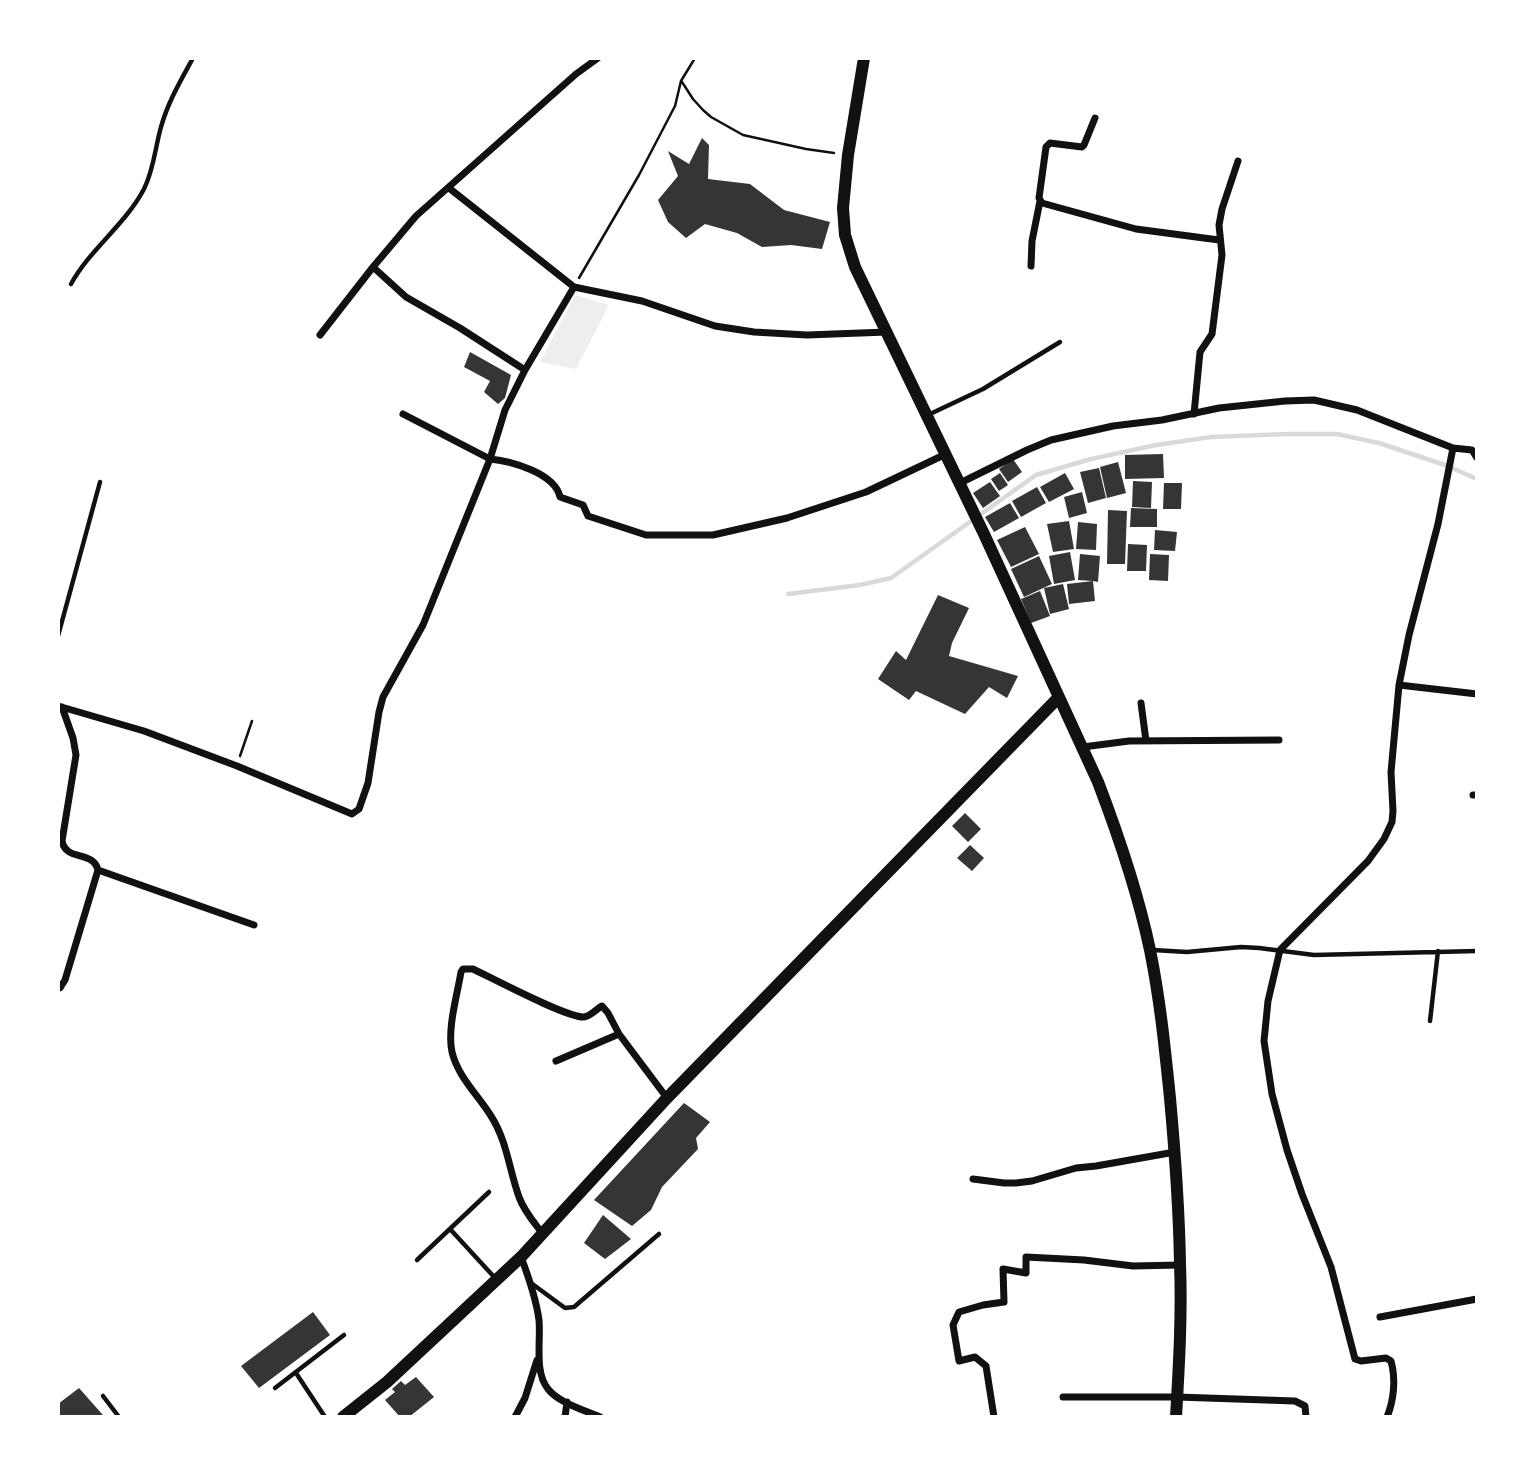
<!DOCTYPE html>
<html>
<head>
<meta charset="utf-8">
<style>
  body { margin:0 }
  #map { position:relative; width:1535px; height:1475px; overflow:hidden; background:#fff; font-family:"Archivo Narrow",sans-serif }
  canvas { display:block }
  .frame { position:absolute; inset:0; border:60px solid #fff; pointer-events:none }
</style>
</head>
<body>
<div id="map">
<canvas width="1535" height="1475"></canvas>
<div class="frame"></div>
</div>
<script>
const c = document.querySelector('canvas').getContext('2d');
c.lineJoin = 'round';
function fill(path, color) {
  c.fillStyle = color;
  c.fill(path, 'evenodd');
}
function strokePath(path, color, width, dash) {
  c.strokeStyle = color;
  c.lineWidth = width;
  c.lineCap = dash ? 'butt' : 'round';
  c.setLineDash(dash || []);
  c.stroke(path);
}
fill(new Path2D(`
  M575,295L609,305L576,369L540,362Z`), '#eee');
strokePath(new Path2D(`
  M788,594L860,585L891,578L1036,475L1091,459L1156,445L1211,437L1289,434H1337L1379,443L1445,465L1477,479`), '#d9d9d9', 4.5);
fill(new Path2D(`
  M702,138L709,145L708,179L750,184L784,210L830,222L822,249L791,245L762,247L737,233L705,224L686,238L668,222L658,200L678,176L668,151L689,164Z
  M470,352L511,375L505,398L498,404L484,392L490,381L464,367Z
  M1163,454L1164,478L1125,479V455Z
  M1013,459L1022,472L1008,482L999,469Z
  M1118,462L1126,493L1107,498L1100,467Z
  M1099,468L1106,498L1088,503L1080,472Z
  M1000,473L1008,485L999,491L991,479Z
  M1065,473L1074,489L1049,502L1040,487Z
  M1133,481L1152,482L1151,508L1132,507Z
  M990,482L1000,496L983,508L973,493Z
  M1164,483H1182L1181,509H1163Z
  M1037,487L1046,503L1021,517L1012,501Z
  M1082,492L1087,513L1069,518L1064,497Z
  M1010,503L1019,518L994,532L985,517Z
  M1131,508L1157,509V527H1130Z
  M1108,510L1127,511L1125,564H1107Z
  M1069,521L1074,549L1053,552L1047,524Z
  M1078,522L1097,524L1096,550L1076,549Z
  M1025,527L1039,554L1011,567L997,540Z
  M1155,530L1177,532L1175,551L1154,550Z
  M1128,544L1147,545L1146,571H1127Z
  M1070,552L1075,580L1054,584L1049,556Z
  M1080,554L1100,556L1098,582L1093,581L1095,601L1069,604L1067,584L1093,581L1078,580Z
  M1150,554L1169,555L1168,581L1149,580Z
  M1039,556L1052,584L1024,597L1011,569Z
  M1063,584L1069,609L1050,614L1044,588Z
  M1040,591L1050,616L1031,623L1021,599Z
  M938,595L969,608L952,643L949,656L1018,676L1007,698L989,687L965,714L916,691L909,700L878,679L896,651L906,660Z
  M965,813L981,829L968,842L952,826Z
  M970,845L984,858L972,871L957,858Z
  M684,1103L710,1122L696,1138L698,1149L662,1187L651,1210L632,1226L594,1200Z
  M603,1215L631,1239L605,1259L584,1243Z
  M313,1312L330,1335L259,1388L241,1366Z
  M416,1377L434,1397L409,1417H400L385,1400L395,1392L392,1389L401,1381L405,1385Z
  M79,1388L102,1414L105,1417H58V1404Z`), '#353535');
strokePath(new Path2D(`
  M682,82L693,99L703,110L711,117L743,135L806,149L834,153
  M579,278L639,175L675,106L681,81L695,58
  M240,756L252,721`), '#111', 2.5);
strokePath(new Path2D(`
  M71,284C90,249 125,225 144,189C154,169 155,148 161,127C168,102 181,80 193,58
  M930,414L983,389L1060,342
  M58,636L100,482
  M1153,950L1187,952L1241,947L1259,948L1314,955L1477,951
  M1430,1021L1438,951
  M450,1229L496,1279
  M417,1260L489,1192
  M531,1283L565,1308L574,1307L659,1234
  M296,1373L325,1417
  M275,1388L344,1335
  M103,1396L119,1417`), '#111', 4.5);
strokePath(new Path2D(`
  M1095,118L1084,145L1082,147L1050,143L1046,147L1039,198L1042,203L1136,229L1219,240
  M449,188L574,287L642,301L715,326L754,332L807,335L887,332
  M1031,266L1032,241L1040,201
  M373,267L406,297L460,328L525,370
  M320,335L373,267L416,216L576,74L598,58
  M403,414L490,459C511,461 555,473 560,497L583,505L588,516L646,535H713L787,518L866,492L946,454
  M1194,414L1200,352L1212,334L1222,255L1219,225L1222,209L1238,161
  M960,483L1027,450L1051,440L1113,426L1162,420L1219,408L1285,401L1314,400L1357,410L1453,448L1472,450L1477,458
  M1399,685L1477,694
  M1141,703L1146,741
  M58,706L144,731L237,766L352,814L359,809L368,783L379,712L383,697L423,625L490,459L505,410L525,370L574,287
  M1083,747L1129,741L1279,740
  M1473,795H1477
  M98,870L254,925
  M58,988H60L65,980L98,870C93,850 66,862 62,841L76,755L73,738L62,707
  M556,1061L619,1034L667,1098
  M973,1179L1004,1183H1016L1032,1181L1076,1168L1096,1166L1175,1152
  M542,1233C533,1221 524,1211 519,1197C509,1169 507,1141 491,1116C478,1095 458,1077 452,1052C447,1029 457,996 461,972L463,969H473C492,978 567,1018 584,1017C591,1016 596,1009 602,1006L608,1013L619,1034
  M521,1257C529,1278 536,1298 539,1320C541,1341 534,1372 548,1389C559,1403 584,1410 600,1417
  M1380,1317L1477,1299
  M1063,1397H1177L1295,1401L1305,1406L1306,1417
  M515,1417L525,1398L537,1360
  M565,1417L567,1402
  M994,1417L986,1366L975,1357L959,1361L953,1325L959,1312L983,1305L1004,1302L1003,1269L1026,1273V1257L1084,1260L1133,1266L1180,1265
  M1387,1417C1394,1400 1396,1379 1391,1361L1386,1358L1361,1361L1355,1359L1331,1267L1302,1194L1287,1150L1272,1094L1264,1041L1268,1001L1280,950L1368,861L1384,839L1392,822L1393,811L1391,772L1399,685L1409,635L1438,524L1453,448`), '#111', 7);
strokePath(new Path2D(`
  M864,58L848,155L843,208L845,235L855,267L984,534L1098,782C1119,837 1138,893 1150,950C1160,999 1165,1049 1170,1098C1175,1153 1179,1208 1180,1263C1182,1314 1179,1366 1176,1417
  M343,1417L387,1382L521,1257L667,1098L1059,697`), '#111', 12);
</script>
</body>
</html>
